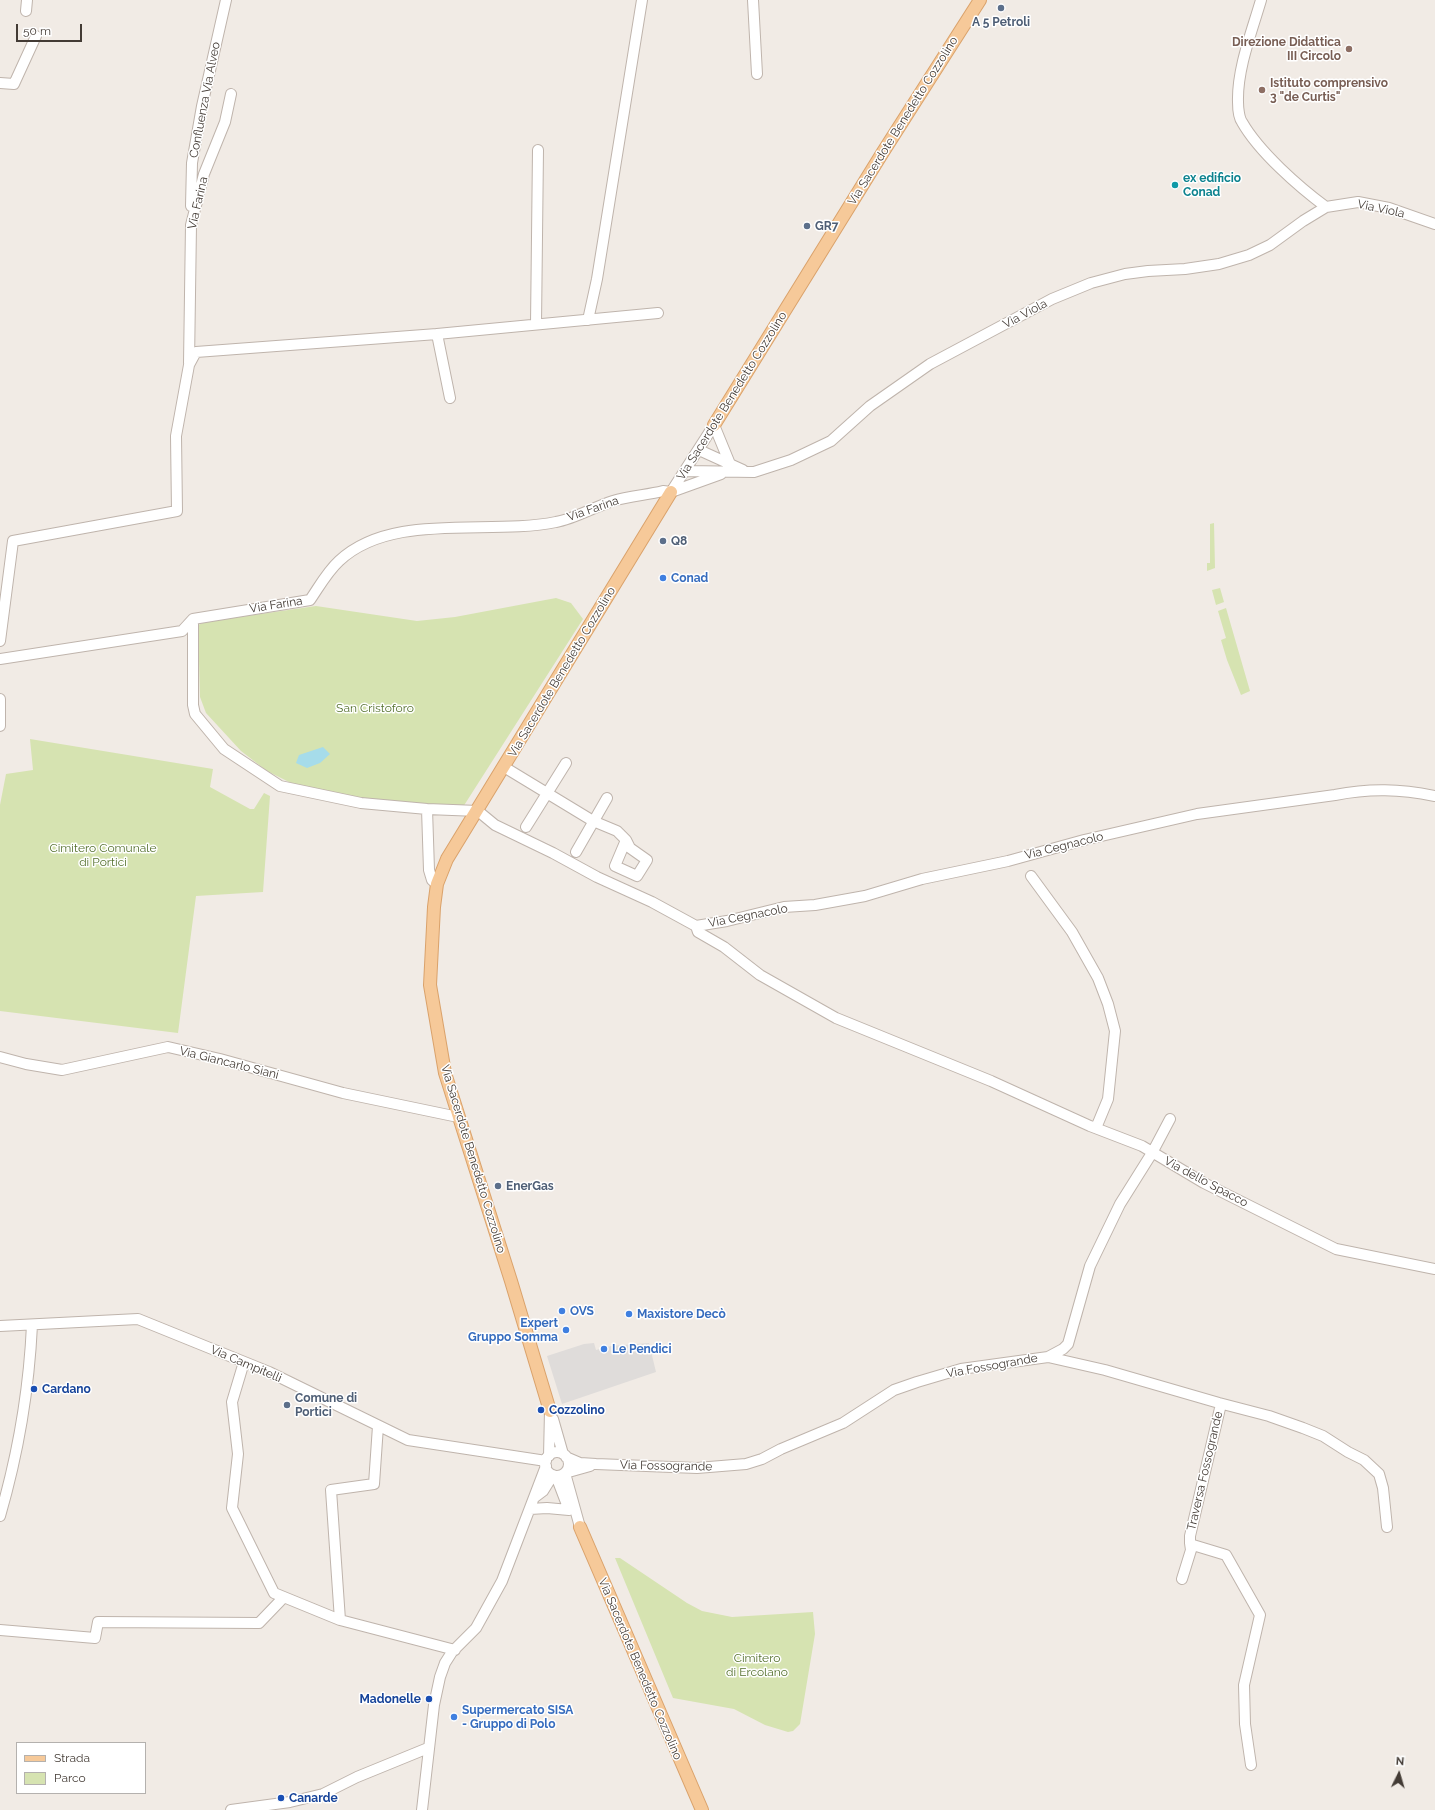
<!DOCTYPE html>
<html>
<head>
<meta charset="utf-8">
<style>
  body { margin:0 }
  #map { position:relative; width:1435px; height:1810px; overflow:hidden; background:#f1ebe5; font-family:Raleway,sans-serif }
  canvas { display:block }
  .legend { position:absolute; left:16px; top:1742px; width:130px; height:52px; box-sizing:border-box; background:#fff; border:1px solid #b4b1ae; margin:0; padding:5px 7px; list-style:none; font-size:12px; color:#433b35 }
  .legend li { display:flex; align-items:center; gap:8px; height:20px }
  .legend b { width:20px; border:1px solid #b4b1ae }
  .north { position:absolute; left:1379px; top:1754px; width:40px; height:40px; -webkit-text-stroke:3px #fff; paint-order:stroke; rotate:5deg; font-size:11px; font-weight:700; line-height:16px; text-align:center; color:#433b35 }
  .north::after { content:''; display:block; margin:auto; width:14px; height:18px; background:#433b35; clip-path:polygon(50% 0,100% 100%,50% 72%,0 100%) }
  .scale { position:absolute; left:16px; top:24px; width:66px; height:18px; box-sizing:border-box; border:2px solid #433b35; border-top:0; padding-left:5px; font-size:12px; line-height:14px; white-space:nowrap; color:#433b35; -webkit-text-stroke:3px #fff; paint-order:stroke }
</style>
</head>
<body>
<div id="map">
<canvas width="1435" height="1810"></canvas>
<ul class="legend">
<li><b style="height:5px;background:#f6c999"></b>Strada</li>
<li><b style="height:11px;background:#d6e3b1"></b>Parco</li>
</ul>
<div class="north">N</div>
<div class="scale">50 m</div>
</div>
<script>
const c = document.querySelector('canvas').getContext('2d');
c.lineJoin = 'round';
function fill(path, color) {
  c.fillStyle = color;
  c.fill(path, 'evenodd');
}
function strokePath(path, color, width, dash) {
  c.strokeStyle = color;
  c.lineWidth = width;
  c.lineCap = dash ? 'butt' : 'round';
  c.setLineDash(dash || []);
  c.stroke(path);
}
function drawText(font, color, halo, rows, align = 'center') {
  c.font = font + ' Raleway,sans-serif';
  c.lineWidth = 3;
  c.setLineDash([]);
  c.textBaseline = 'middle';
  c.strokeStyle = halo;
  c.fillStyle = color;
  for (const [text, x, y, turn = 0] of rows) {
    c.save();
    c.translate(x, y);
    c.rotate((+turn || 0) * Math.PI / 180);
    c.textAlign = isNaN(turn) ? turn : align;
    if (halo) c.strokeText(text, 0, 0);
    c.fillText(text, 0, 0);
    c.restore();
  }
}
fill(new Path2D(`
  M1214,523L1215,568L1207,571V563H1210V524Z
  M1220,588L1224,602L1216,605L1212,590Z
  M556,598L571,603L583,619L463,807L363,799L293,784L267,771L241,751L206,713L200,697L198,625L205,622L316,606L417,621L455,617Z
  M1226,608L1250,691L1241,695L1227,660L1221,640L1226,638L1218,611Z
  M30,739L213,769L210,787L250,809H254L264,793L270,796L263,892L196,896L178,1033L0,1011V805L6,774L33,770Z
  M615,1558H620L687,1603L702,1611L732,1617L813,1612L815,1634L800,1724L793,1731L788,1732L765,1725L734,1709L673,1698Z`), '#d6e3b1');
fill(new Path2D(`
  M594,1343L596,1350L611,1346L649,1343L656,1372L562,1404L547,1356L584,1344Z`), '#dfdcda');
fill(new Path2D(`
  M323,747L330,754L320,763L307,768L296,763L299,755Z`), '#a6dcea');
const minor = new Path2D(`
  M753,0L757,74
  M1261,0C1252,31 1237,69 1238,102C1238,107 1239,118 1242,122C1259,152 1299,187 1326,207
  M26,11L27,0
  M0,83L14,84L36,36
  M191,206L192,163L202,106L226,0
  M588,320L597,279L642,0
  M536,324L538,150
  M437,334L450,398
  M189,363L191,225L204,174L225,122L231,94
  M714,425L730,464
  M699,450L743,470
  M686,471L754,472L791,460L831,441L870,406L930,364L1052,299L1091,283L1125,274L1148,271L1185,269L1219,264L1249,255L1270,245L1303,221L1326,207L1358,202L1389,208L1435,224
  M671,492L714,425
  M193,619V705L195,714L224,749L280,786L361,803L427,809L478,811L495,825L553,853L597,877L652,902L696,926L698,932L724,947L760,975L836,1018L991,1081L1090,1126L1142,1146L1204,1183L1336,1249L1435,1269
  M0,641L13,541L177,511L176,436L189,365L196,352L437,334L658,313
  M0,659L182,631L193,619L310,600C319,587 327,572 339,561C392,511 489,536 556,522C574,519 594,507 613,501C629,496 647,495 663,491L671,492L721,474
  M0,699V726
  M504,767L593,821L617,831L626,840L615,866L637,876L647,860L630,848L626,840
  M427,809L429,870L432,880L437,884
  M526,827L566,763
  M576,852L607,798
  M1031,876L1072,932L1098,978L1108,1004L1115,1031L1108,1099L1096,1128
  M696,926L727,921L784,907L815,905L865,896L922,879L1008,861L1084,840L1197,814L1335,795C1370,788 1400,789 1435,796
  M0,1057L26,1064L62,1070L168,1047L220,1059L343,1093L458,1117
  M0,1326L138,1319L269,1372L408,1440L546,1461
  M1048,1357L1063,1349L1068,1344L1090,1266L1120,1204L1152,1153L1170,1119
  M244,1362L232,1402L238,1454L232,1508L274,1593L340,1620L455,1650
  M1221,1404L1190,1536V1543L1193,1545L1226,1555L1260,1615L1244,1685L1245,1724L1251,1765
  M553,1419L563,1454
  M545 1464a12 12 0 1 1 24 0a12 12 0 1 1-24 0Z
  M549,1456L550,1411
  M566,1457L580,1463L596,1464L697,1468L746,1464L762,1459L781,1449L843,1423L894,1390L917,1382L961,1369L1048,1357L1105,1370L1219,1403L1269,1416L1303,1428L1323,1436L1348,1452L1364,1460L1379,1474L1383,1488L1387,1527
  M556,1476L569,1510
  M535,1497L543,1491L553,1475
  M530,1509L547,1508L569,1510
  M0,1516C18,1454 29,1390 32,1325
  M580,1527L565,1473L590,1466
  M1182,1579L1191,1550L1190,1543
  M340,1620L331,1490L374,1484L378,1426
  M0,1630L95,1638L98,1622L259,1623L284,1597
  M231,1810L290,1802L323,1794L357,1777L428,1748
  M422,1810L434,1705L440,1677L445,1663L452,1652L476,1628L502,1581L546,1466`);
const major = new Path2D(`
  M714,425L883,152L980,0
  M550,1411L511,1281L445,1073L430,985L434,907L437,884L447,859L671,492
  M580,1527L702,1810`);
strokePath(minor, '#bfb4ac', 12);
strokePath(major, '#daa26b', 14);
strokePath(minor, '#fff', 10);
strokePath(major, '#f6c999', 12);
for (const [x, y, r, color] of [
  [1001,8,4,"#5c6f8a"],
  [1349,49,4,"#8d6e63"],
  [1262,90,4,"#8d6e63"],
  [1175,185,4,"#0f9aa8"],
  [807,226,4,"#5c6f8a"],
  [663,541,4,"#5c6f8a"],
  [663,578,4,"#3f7fe0"],
  [498,1186,4,"#5c6f8a"],
  [562,1311,4,"#3f7fe0"],
  [629,1314,4,"#3f7fe0"],
  [566,1330,4,"#3f7fe0"],
  [604,1349,4,"#3f7fe0"],
  [34,1389,4,"#1a4fb4"],
  [287,1405,4,"#5c6f8a"],
  [541,1410,4,"#1a4fb4"],
  [429,1699,4,"#1a4fb4"],
  [454,1717,4,"#3f7fe0"],
  [281,1798,4,"#1a4fb4"]
]) {
  const dot = new Path2D();
  dot.arc(x, y, r, 0, 2 * Math.PI);
  c.fillStyle = color;
  c.fill(dot);
  strokePath(dot, '#fff', 1.5);
}
drawText('bold 12px', '#4e5e75', '#fff', [
  ["A 5 Petroli",1001,22,"center"],
  ["GR7",815,226],
  ["Q8",671,541],
  ["EnerGas",506,1186],
  ["Comune di",295,1398],
  ["Portici",295,1412]
], 'left');
drawText('bold 12px', '#785e54', '#fff', [
  ["Direzione Didattica",1341,42],
  ["III Circolo",1341,56],
  ["Istituto comprensivo",1270,83,"left"],
  ["3 \"de Curtis\"",1270,97,"left"]
], 'right');
drawText('12px', '#433b35', '#fff', [
  ["Confluenza Via Alveo",205,100,-79],
  ["Via Sacerdote Benedetto Cozzolino",903,121,-58],
  ["Via Farina",198,203,-77],
  ["Via Viola",1381,209,12],
  ["Via Viola",1025,314,-28],
  ["Via Sacerdote Benedetto Cozzolino",732,396,-58],
  ["Via Farina",593,509,-19],
  ["Via Farina",276,605,-9],
  ["Via Sacerdote Benedetto Cozzolino",562,672,-59],
  ["Via Cegnacolo",1064,846,-14],
  ["Via Cegnacolo",748,916,-11],
  ["Via Giancarlo Siani",229,1063,14],
  ["Via Sacerdote Benedetto Cozzolino",473,1159,73],
  ["Via dello Spacco",1206,1182,28],
  ["Via Campitelli",246,1364,23],
  ["Via Fossogrande",992,1366,-10],
  ["Via Fossogrande",666,1466,1],
  ["Traversa Fossogrande",1205,1471,-77],
  ["Via Sacerdote Benedetto Cozzolino",640,1669,67]
]);
drawText('bold 12px', '#0d838f', '#fff', [
  ["ex edificio",1183,178],
  ["Conad",1183,192]
], 'left');
drawText('bold 12px', '#366cbe', '#fff', [
  ["Conad",671,578],
  ["OVS",570,1311],
  ["Maxistore Decò",637,1314],
  ["Expert",558,1323,"right"],
  ["Gruppo Somma",558,1337,"right"],
  ["Le Pendici",612,1349],
  ["Supermercato SISA",462,1710],
  ["- Gruppo di Polo",462,1724]
], 'left');
drawText('12px', '#54702d', '#fff', [
  ["San Cristoforo",375,708],
  ["Cimitero Comunale",103,848],
  ["di Portici",103,862],
  ["Cimitero",757,1658],
  ["di Ercolano",757,1672]
]);
drawText('bold 12px', '#164399', '#fff', [
  ["Cardano",42,1389],
  ["Cozzolino",549,1410],
  ["Madonelle",421,1699,"right"],
  ["Canarde",289,1798]
], 'left');
</script>
</body>
</html>
